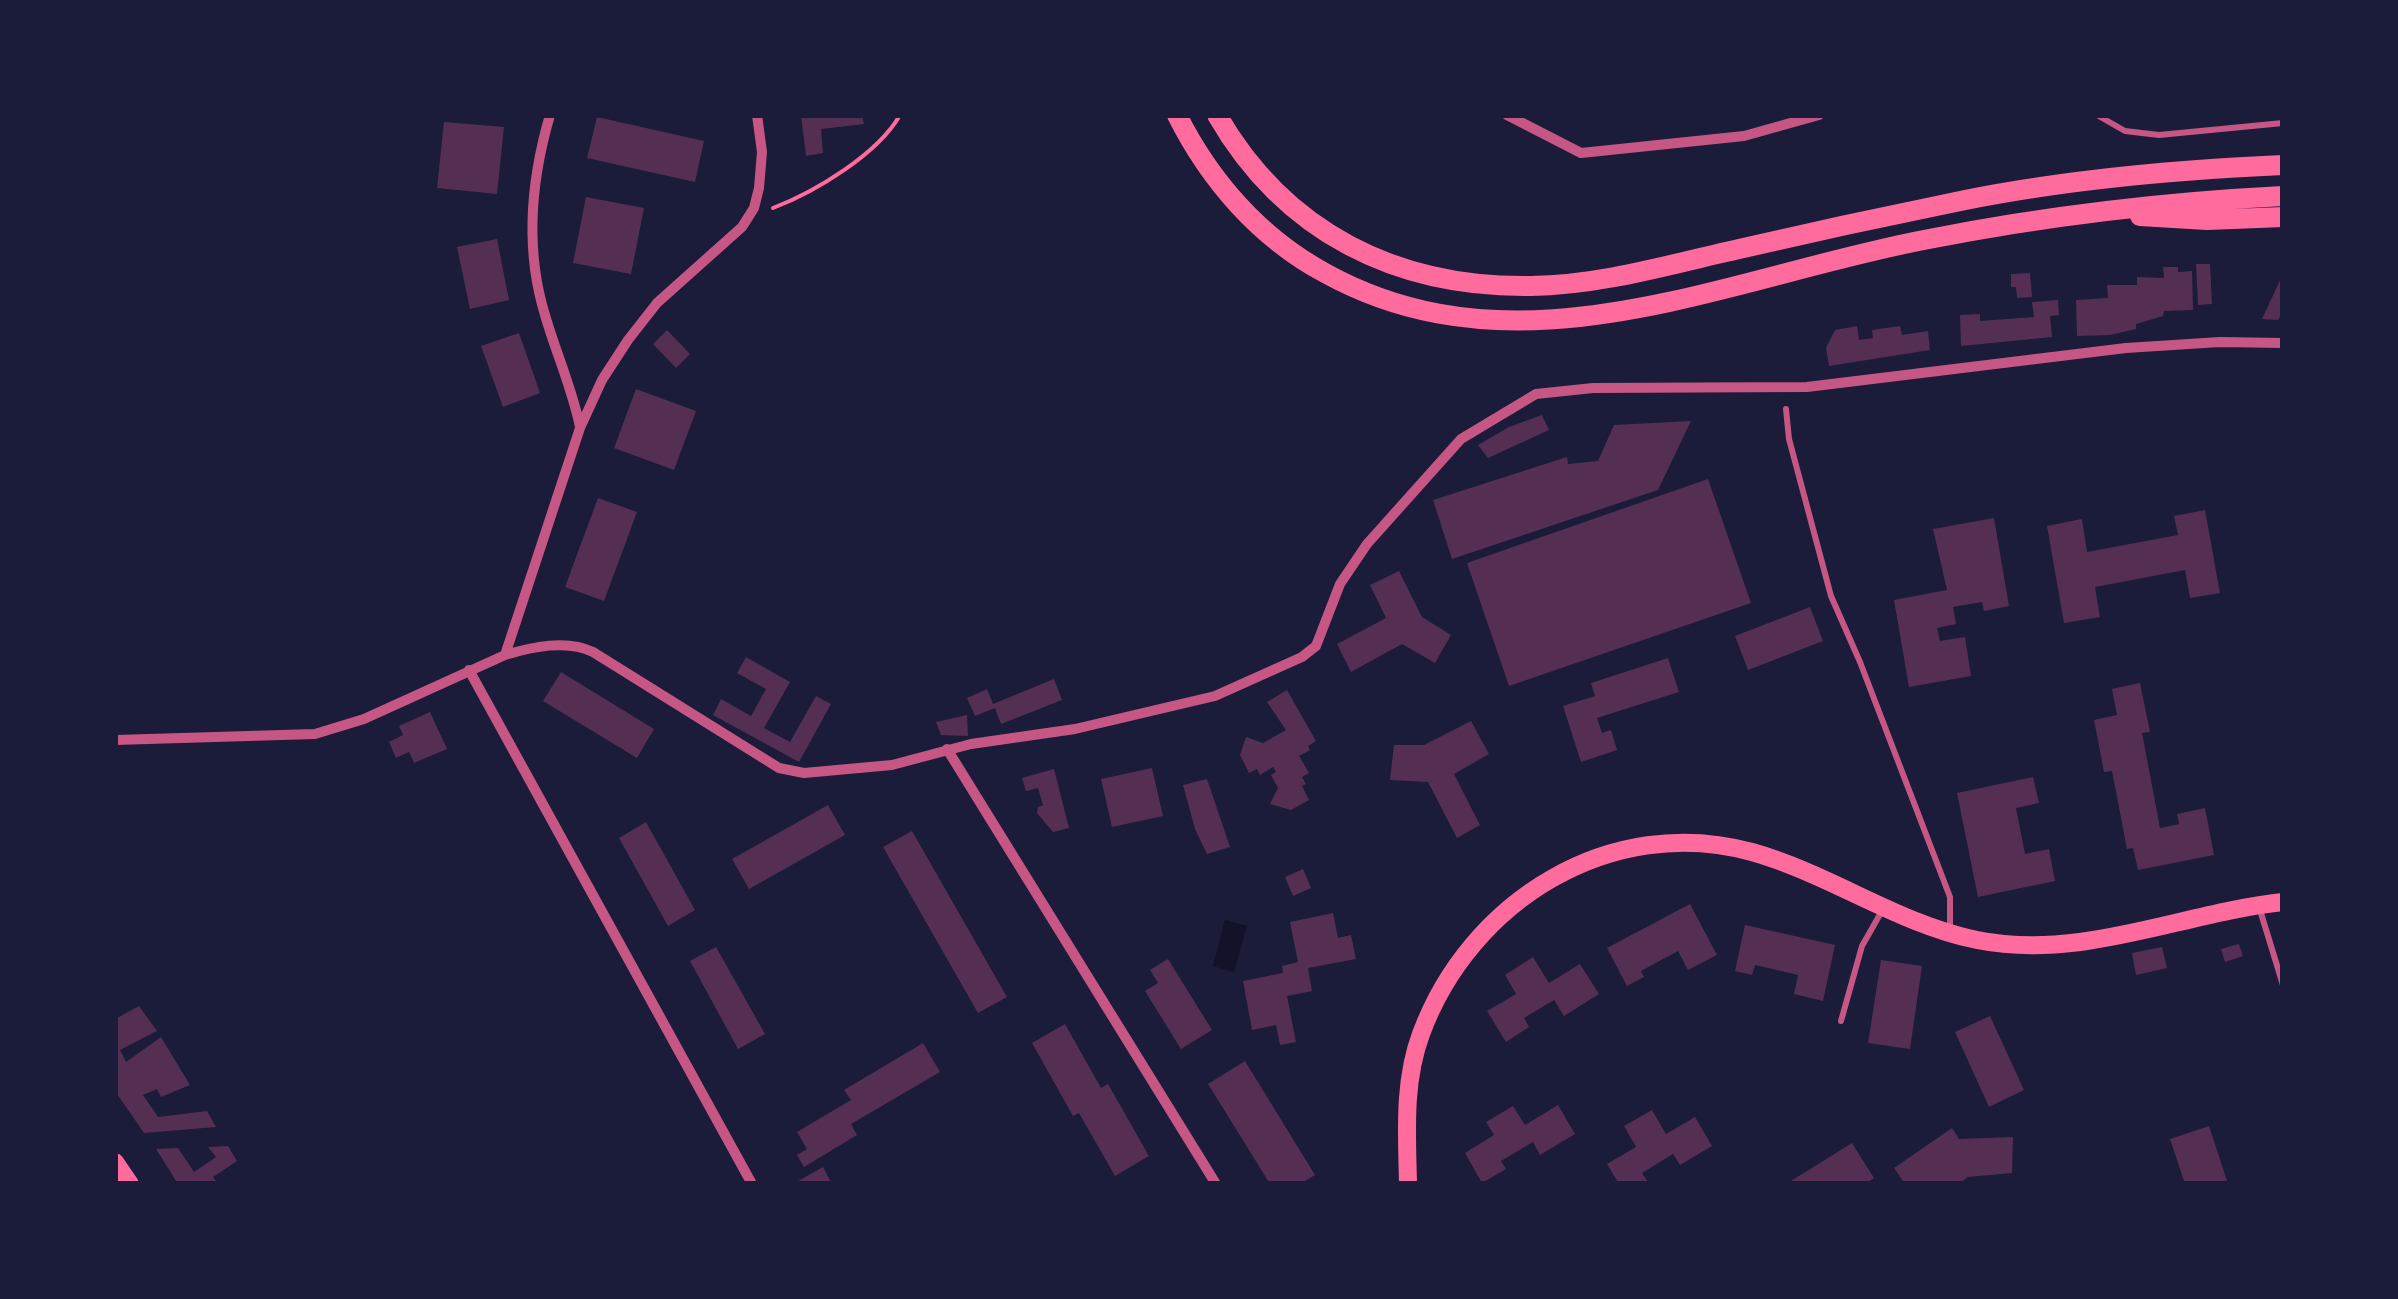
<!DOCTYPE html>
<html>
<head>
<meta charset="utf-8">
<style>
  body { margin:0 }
  #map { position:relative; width:2398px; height:1299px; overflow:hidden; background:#1b1b3a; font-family:"Fira Sans Condensed",sans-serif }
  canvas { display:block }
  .frame { position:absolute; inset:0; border:118px solid #1b1b3a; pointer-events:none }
</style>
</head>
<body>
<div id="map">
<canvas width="2398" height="1299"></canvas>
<div class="frame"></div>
</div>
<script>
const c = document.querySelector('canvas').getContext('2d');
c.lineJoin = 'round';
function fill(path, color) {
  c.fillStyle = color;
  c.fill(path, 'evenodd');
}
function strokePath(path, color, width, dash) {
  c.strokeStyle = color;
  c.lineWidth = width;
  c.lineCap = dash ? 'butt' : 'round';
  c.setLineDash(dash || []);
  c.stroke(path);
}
fill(new Path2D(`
  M1225,920L1247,926L1234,972L1213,966Z`), '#12122b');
fill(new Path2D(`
  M801,115H862L864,124L821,129L823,153L806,156Z
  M597,117L704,141L695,182L587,158Z
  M444,122L504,127L497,194L437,188Z
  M586,197L644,208L631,274L573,263Z
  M497,239L509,300L470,309L457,247Z
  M2196,264H2210L2212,304L2198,305Z
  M2163,267H2178V272L2192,271L2193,310L2164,311L2163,316L2136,324V329L2110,335L2077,336L2076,300L2108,298L2107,285H2137V277L2164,278Z
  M2030,273L2032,297L2017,298L2016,287H2011V274Z
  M2283,274V312L2278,320L2262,319Z
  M2058,300L2059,315L2050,316L2052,337L1961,346L1960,315L1980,314V321L2034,317L2032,302Z
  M1857,326L1859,340L1873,338L1872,330L1900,326L1902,335L1928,331L1930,350L1829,366L1826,348L1835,330Z
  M667,330L690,354L676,368L653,344Z
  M519,333L540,393L503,407L481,346Z
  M636,389L696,411L674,470L614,448Z
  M1542,415L1549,430L1488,458L1478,445L1509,427Z
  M1691,421L1658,490L1452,559L1433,500L1567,457L1568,464L1598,461L1614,425Z
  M1708,479L1751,603L1509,686L1467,563Z
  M598,498L637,512L604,601L565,587Z
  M2205,510L2220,593L2190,598L2185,570L2095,587L2100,617L2064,623L2047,526L2082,519L2087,552L2178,535L2174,516Z
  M1994,518L2009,606L1984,611L1982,602L1953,607L1956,624L1937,628L1940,641L1965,637L1971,676L1909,687L1894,600L1947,590L1933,529Z
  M1399,571L1422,617L1451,635L1435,663L1402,644L1351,672L1337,644L1386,618L1370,585Z
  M1810,607L1823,641L1748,670L1735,636Z
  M746,657L790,682L764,728L790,742L816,696L831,704L799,762L713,715L721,699L751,716L766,689L737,673Z
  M1668,658L1679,692L1597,718L1602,733L1611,730L1617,750L1581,762L1563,706L1595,696L1591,683Z
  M561,672L654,729L637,758L543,701Z
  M1054,679L1062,700L1001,724L995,708L975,716L967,698L987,689L993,704Z
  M2140,683L2150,732L2142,733L2160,828L2179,824L2177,814L2205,808L2214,855L2138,870L2133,848L2127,849L2112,771L2104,772L2094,720L2117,715L2112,689Z
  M1287,690L1316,741L1308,746L1310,750L1299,756L1309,773L1302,777L1306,784L1302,786L1309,800L1291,810L1270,804L1278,788L1271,775L1276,772L1273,767L1260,775L1257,769L1249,773L1240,755L1246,737L1263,743L1286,730L1267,702Z
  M430,712L447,749L414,763L409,752L396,758L389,742L403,735L399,726Z
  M967,715L968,736L941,735L936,722Z
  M1471,721L1489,754L1454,774L1480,825L1457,838L1428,782L1390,780L1394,745H1424Z
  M1152,768L1163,816L1112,827L1101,779Z
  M1054,769L1069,828L1053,832L1037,813L1038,807L1043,805L1038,788L1026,791L1022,778Z
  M2033,777L2039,803L2016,808L2025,854L2049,849L2055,881L1978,897L1957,793Z
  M1207,779L1230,847L1207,854L1195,829L1183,785Z
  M828,805L845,835L749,889L732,859Z
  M646,822L695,910L668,926L619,838Z
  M912,831L1007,997L978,1013L883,847Z
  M1303,869L1311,888L1293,896L1285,877Z
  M1690,904L1717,955L1688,970L1678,951L1641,971L1644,977L1627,986L1607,948Z
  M1333,913L1338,938L1351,935L1356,959L1308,968L1312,991L1287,996L1296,1042L1280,1045L1276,1025L1252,1030L1243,981L1283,973L1282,966L1298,962L1290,922Z
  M1745,925L1835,945L1823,1001L1794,994L1798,975L1755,965L1752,975L1735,971Z
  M2239,944L2243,956L2225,962L2221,949Z
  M716,947L765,1034L738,1049L690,961Z
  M2162,947L2167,968L2136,975L2132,953Z
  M1533,957L1549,983L1580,964L1599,994L1564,1016L1554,1000L1524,1018L1529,1027L1506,1042L1487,1011L1516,994L1505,975Z
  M1168,959L1212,1030L1181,1049L1145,991L1158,983L1150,970Z
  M1881,960L1922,966L1910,1049L1868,1043Z
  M139,1006L157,1031L120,1050L126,1062L161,1037L190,1085L161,1097L157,1089L143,1095L158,1117L207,1111L216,1127L144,1133L115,1091V1019Z
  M1990,1016L2024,1090L1989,1107L1955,1032Z
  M1065,1024L1101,1088L1108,1084L1149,1156L1115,1176L1079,1113L1073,1116L1032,1043Z
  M923,1043L940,1072L851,1124L857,1135L804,1167L797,1155L807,1149L797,1132L851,1100L844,1090Z
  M1245,1061L1315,1175L1300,1184H1270L1208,1084Z
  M1558,1105L1575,1134L1540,1155L1533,1142L1501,1161L1506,1169L1482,1183L1465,1153L1494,1135L1486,1122L1513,1106L1525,1125Z
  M1652,1110L1666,1134L1695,1117L1712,1146L1680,1165L1673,1154L1642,1173L1648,1182L1645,1184H1619L1607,1164L1636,1147L1624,1126Z
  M2209,1126L2228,1184H2185L2170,1139Z
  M1952,1128L1959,1139L2013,1137L2012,1173L1968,1177L1959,1184H1905L1894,1168Z
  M1852,1143L1874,1178L1865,1184H1786Z
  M228,1146L237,1161L213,1177L218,1184H178L156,1149L178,1148L194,1172L216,1157L208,1147Z
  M823,1167L832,1184H793Z`), '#542f53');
strokePath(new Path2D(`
  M773,208C815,192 878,154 900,115`), '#ff6b9d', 4);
strokePath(new Path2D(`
  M2097,115L2125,131L2159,135L2283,123
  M1786,409L1789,439L1831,596L1860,662L1950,897V931
  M2260,910L2283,985
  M1841,1021L1862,946L1883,909`), '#c65784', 6);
strokePath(new Path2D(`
  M550,115C531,180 525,250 545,315C556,353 572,388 580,427
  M1507,115L1581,153L1744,136L1819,115
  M505,655L580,428L602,380L628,340L657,303L742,227L754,208L759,188L762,152L757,115
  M469,670L752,1184
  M115,740L315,734L364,719L505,655C532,647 567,639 593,652L779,768L804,773L892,765L971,744L1075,729L1215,696L1302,657L1316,646L1340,584L1367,544L1461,439L1536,394L1593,388L1807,387L2126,348L2220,342L2283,343
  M947,749L1216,1184`), '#c65784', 10);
strokePath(new Path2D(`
  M115,1162L130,1184
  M1408,1184C1407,1134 1403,1082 1421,1034C1470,901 1611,813 1752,852C1830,874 1898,924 1977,940C2082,961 2181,913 2283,902`), '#ff6b9d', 18);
strokePath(new Path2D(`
  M1177,115C1210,181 1260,238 1325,273C1520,381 1730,276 1929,239C2046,216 2164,202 2283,196
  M1217,115C1285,233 1397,288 1531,286C1602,285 1671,264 1739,249C1808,233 1877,218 1946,204C2057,180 2170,170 2283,165
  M2140,216L2207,220L2283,217`), '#ff6b9d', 20);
</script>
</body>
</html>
